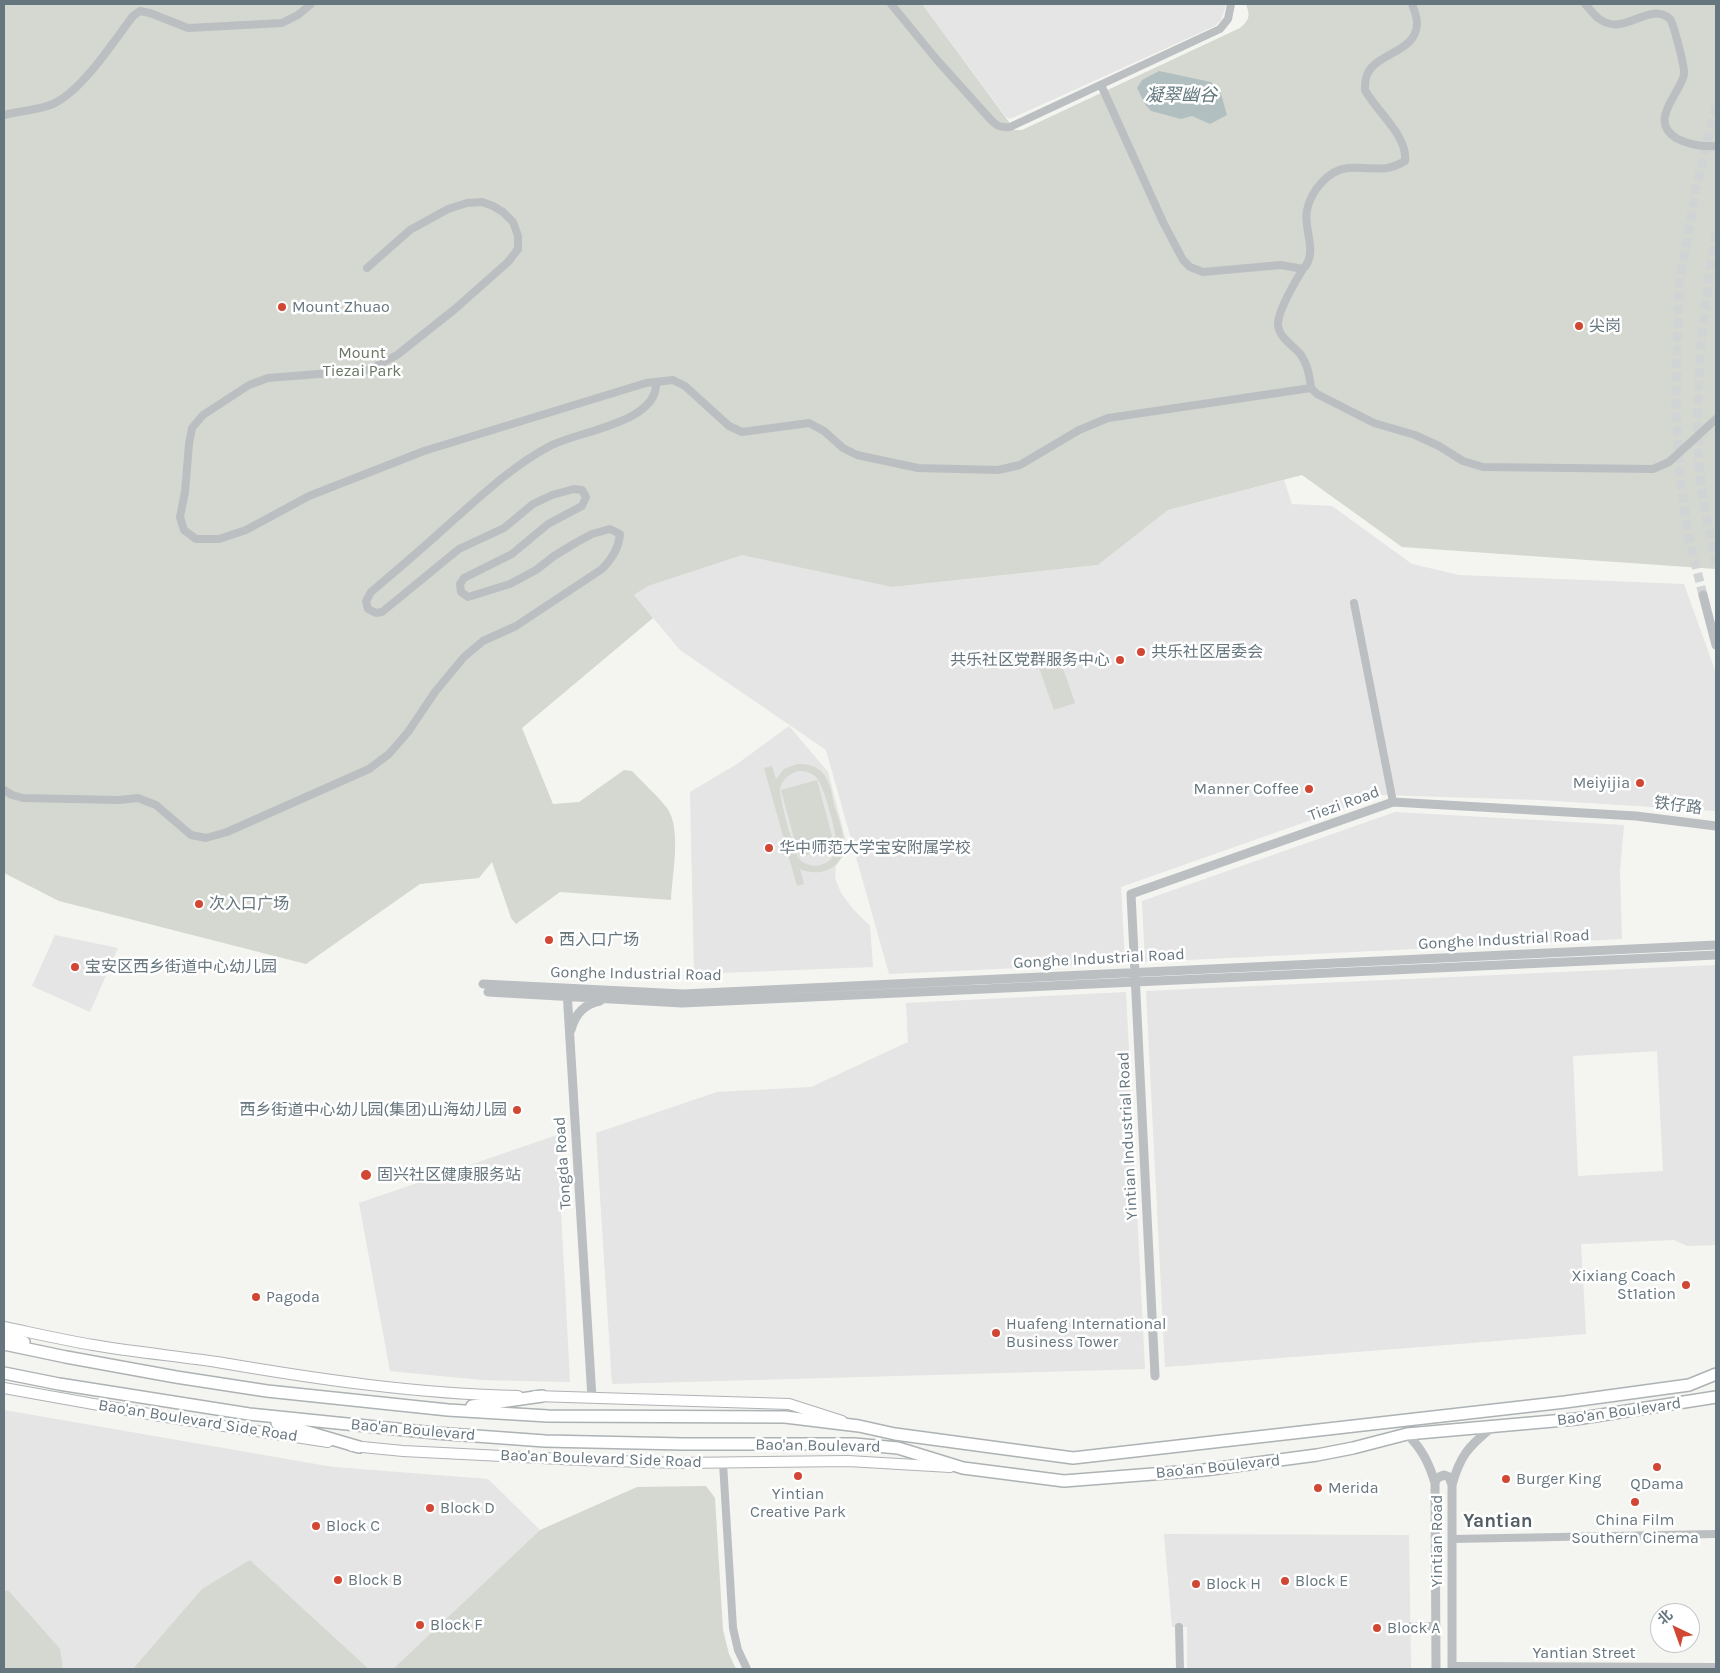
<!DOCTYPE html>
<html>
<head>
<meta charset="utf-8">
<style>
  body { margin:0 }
  #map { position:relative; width:1720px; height:1673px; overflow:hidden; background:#f4f4f0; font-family:Karla,"Noto Sans SC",sans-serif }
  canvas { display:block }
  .frame { position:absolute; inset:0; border:5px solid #66767e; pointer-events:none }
  .north { position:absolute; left:1650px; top:1603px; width:50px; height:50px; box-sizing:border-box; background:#fff; border:1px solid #c2c8cb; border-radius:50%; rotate:318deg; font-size:14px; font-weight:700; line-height:20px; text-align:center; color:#66767e }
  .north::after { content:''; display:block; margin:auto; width:18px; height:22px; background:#d14734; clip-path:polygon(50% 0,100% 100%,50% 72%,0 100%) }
</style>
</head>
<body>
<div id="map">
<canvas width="1720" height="1673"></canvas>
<div class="frame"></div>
<div class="north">北</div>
</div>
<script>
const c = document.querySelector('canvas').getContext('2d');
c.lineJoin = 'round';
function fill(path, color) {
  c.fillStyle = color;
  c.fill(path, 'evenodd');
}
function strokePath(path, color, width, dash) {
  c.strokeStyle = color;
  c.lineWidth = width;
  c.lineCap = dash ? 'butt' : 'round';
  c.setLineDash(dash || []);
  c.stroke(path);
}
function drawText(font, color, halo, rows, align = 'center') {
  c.font = font + ' Karla,"Noto Sans SC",sans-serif';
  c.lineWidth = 5;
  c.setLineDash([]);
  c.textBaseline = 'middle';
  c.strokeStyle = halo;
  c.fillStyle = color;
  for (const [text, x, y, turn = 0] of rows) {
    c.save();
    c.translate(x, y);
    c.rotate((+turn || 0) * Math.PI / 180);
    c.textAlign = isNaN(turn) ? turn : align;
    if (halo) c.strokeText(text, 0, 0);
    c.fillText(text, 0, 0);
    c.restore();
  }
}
fill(new Path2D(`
  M922,4H1226V5L1221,20L1215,26L1010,119L1006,117Z
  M1284,480L1292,504L1332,506L1412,564L1459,575L1684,584L1716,673V811L1540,800L1382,795L1121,887L1125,963L889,974L826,750L680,650L634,595L648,586L742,554L892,587L1098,565L1168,510Z
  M789,726L828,772L847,845V851L836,866L835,878L841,893L853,909L870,926L873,967L694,974L690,792L737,764Z
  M1395,812L1624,825L1620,870L1622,939L1145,962L1142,901Z
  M55,935L118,948L90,1012L32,986Z
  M1716,965V1245L1687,1246L1674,1240L1581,1244L1586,1334L1165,1367L1146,991ZM1657,1051L1663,1171L1578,1176L1573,1056Z
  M1126,992L1145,1369L612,1384L596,1133L717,1092L811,1087L908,1042L906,1003Z
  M557,1135L570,1382L481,1380L390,1371L359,1203Z
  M4,1410L333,1467L488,1479L540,1530L393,1669H369L250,1560L133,1669H63L59,1649L9,1591L4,1590Z
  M1164,1534L1409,1535L1411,1669H1187V1627H1172Z`), '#e4e5e4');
fill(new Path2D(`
  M4,4H922L1015,130H1022L1240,28C1250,20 1250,15 1246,4H1716V569L1402,547L1302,475L1168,510L1098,565L892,587L742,555L648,586L634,595L653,618L522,728L553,804L579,802L624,770L632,771C643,783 657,795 667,808C682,829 672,875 671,900L560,892L516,924L511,918L492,862L479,878L420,884L306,964L59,901L4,873Z
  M1060,660L1075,703L1054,710L1039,668Z
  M797,764C806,764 815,765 822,772C830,781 832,794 834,805C838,817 843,830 844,843C845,868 820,878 800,869L804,884L797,886L764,768L772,766L776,779L784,769ZM798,771C805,771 811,772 816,777C824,785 839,839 836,850C834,857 828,864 820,865C813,867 805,865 799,859C794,852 779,797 780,789C782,779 789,774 798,771Z
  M817,780L835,847L799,857L781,790Z
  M706,1486L715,1498L723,1630L729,1654L736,1669H393L540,1530L637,1487Z
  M250,1560L369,1669H133L202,1589Z
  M4,1590L9,1591L60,1649L63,1669H4Z`), '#d4d8d0');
fill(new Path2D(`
  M1159,71L1211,82L1221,94L1227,115L1210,124L1192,116L1181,119L1151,111L1145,104L1137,88L1142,80Z`), '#b1bfc1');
strokePath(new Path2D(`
  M1716,234C1703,310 1693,396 1700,474C1703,504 1710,534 1716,564
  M1703,595L1688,534L1680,476L1676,405L1679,287L1696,188L1716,106`), '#d0d4d4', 9, [9, 4.5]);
const secondary = new Path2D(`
  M4,1327C33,1333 63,1340 93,1345C134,1352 176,1356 217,1362C316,1379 417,1394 518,1396
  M4,1388L166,1417L328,1442
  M535,1396L789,1404L842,1421
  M352,1446L403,1451L581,1460L680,1463L848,1461L950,1467`);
const primary = new Path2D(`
  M4,1334L24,1342
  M4,1344L66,1357L176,1377L267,1391L448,1410L548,1416L785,1417L859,1426L895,1434L1073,1458L1565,1402L1689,1385L1716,1374
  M4,1373L59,1384L249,1414L435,1433L545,1441L683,1444H854L898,1448L963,1468L1064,1481L1204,1470L1317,1455L1353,1448L1407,1434L1576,1419L1716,1397
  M472,1406L542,1396
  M277,1423L359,1447`);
strokePath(secondary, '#aeb3b6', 12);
strokePath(primary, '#adb2b4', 14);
strokePath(new Path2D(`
  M891,4L937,60L991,120C997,126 1001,128 1010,127L1220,29L1228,19L1231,4
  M1585,4C1589,8 1593,14 1598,18C1624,39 1648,0 1670,19C1674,25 1685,68 1684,74C1682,92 1647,120 1676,138C1689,145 1702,147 1716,146
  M1101,85L1163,222L1183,260L1190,267L1203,272L1281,265L1303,269C1319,253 1303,230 1307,210C1311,191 1328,170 1348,168C1370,166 1384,174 1405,161C1408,136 1377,112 1365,90C1365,86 1365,79 1367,75C1376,52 1417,53 1417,23C1417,17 1414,9 1412,4
  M4,115C19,111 39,110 53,104C82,91 113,42 133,16L140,11L150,13L188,28L282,23L298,15L311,4
  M367,268L410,230L448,209L467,203L482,202L493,206L503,212L513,222L518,236V249L508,262L455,309L397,355L369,370L268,378L249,385L203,415L192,428L189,444L185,492L180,517L184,530L196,539H219L246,530L309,496L424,451L646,383L673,380L685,386L729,426L742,432L809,423L824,431L843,448L857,455L918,468L998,470L1020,465L1079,430L1108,418L1311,388
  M1303,269C1296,280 1277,312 1278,325C1279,338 1294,346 1301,355C1308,365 1310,377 1311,388L1317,394L1374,423L1415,435L1439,446L1463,461L1483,467L1653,469L1669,462L1716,419
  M1354,603L1393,802
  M4,790L12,795L23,798L119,800L138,798L156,805L191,835L206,838L227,832L369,769L389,754L408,732L435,692L464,657L483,641L516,626L602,569C612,559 619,548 620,534L610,529L592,534L577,542L554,556L536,570L510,584L468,597L461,592L460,584L464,578L512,554L548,524L582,506L586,497L582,490L574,489L552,495L533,504L504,528L459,549L382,612L376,613L368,609L366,601L371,592C397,570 423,548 448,525C480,497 512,466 550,446C578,431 659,423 656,382
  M723,1463L733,1628L738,1650L747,1669
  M1452,1539L1716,1534
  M1179,1627L1180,1669
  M1402,1627L1435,1626
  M1452,1666L1716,1667`), '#bbbfc2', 8);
strokePath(new Path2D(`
  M1703,595L1716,645
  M483,984L683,994L1716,945
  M567,991L592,1398
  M488,992L682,1003L1716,955
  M571,1030C575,1014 584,1004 600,1001
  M1155,1376L1131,894L1393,802L1636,816L1716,826
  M1407,1434C1422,1449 1429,1463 1435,1483L1436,1669
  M1435,1483L1437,1478L1444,1475L1449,1477L1452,1485
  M1452,1669V1485C1460,1456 1468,1447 1491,1428`), '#bbbfc2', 9);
strokePath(secondary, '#fff', 10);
strokePath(primary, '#fff', 11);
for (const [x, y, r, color] of [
  [282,307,5,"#d14734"],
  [1579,326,5,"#d14734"],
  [1141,652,5,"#d14734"],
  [1120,660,5,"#d14734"],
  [1640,783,5,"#d14734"],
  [1309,789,5,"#d14734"],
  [769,848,5,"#d14734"],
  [199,904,5,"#d14734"],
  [549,940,5,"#d14734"],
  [75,967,5,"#d14734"],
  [517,1110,5,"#d14734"],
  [366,1175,6,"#d14734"],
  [1686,1285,5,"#d14734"],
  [256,1297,5,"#d14734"],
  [996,1333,5,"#d14734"],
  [1657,1467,5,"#d14734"],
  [798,1476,5,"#d14734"],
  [1506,1479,5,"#d14734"],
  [1318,1488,5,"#d14734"],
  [1635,1502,5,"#d14734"],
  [430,1508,5,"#d14734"],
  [316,1526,5,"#d14734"],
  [338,1580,5,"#d14734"],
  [1285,1581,5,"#d14734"],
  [1196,1584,5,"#d14734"],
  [420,1625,5,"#d14734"],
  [1377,1628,5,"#d14734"]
]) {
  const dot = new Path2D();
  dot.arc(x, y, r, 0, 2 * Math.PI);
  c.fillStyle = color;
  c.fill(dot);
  strokePath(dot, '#fff', 2);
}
drawText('16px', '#66767e', '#fff', [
  ["Mount Zhuao",292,307],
  ["尖岗",1589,326],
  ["共乐社区居委会",1151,652],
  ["共乐社区党群服务中心",1110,660,"right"],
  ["Meiyijia",1630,783,"right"],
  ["Manner Coffee",1299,789,"right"],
  ["华中师范大学宝安附属学校",779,848],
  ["次入口广场",209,904],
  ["西入口广场",559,940],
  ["宝安区西乡街道中心幼儿园",85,967],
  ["西乡街道中心幼儿园(集团)山海幼儿园",507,1110,"right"],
  ["固兴社区健康服务站",377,1175],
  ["Xixiang Coach",1676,1276,"right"],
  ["St1ation",1676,1294,"right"],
  ["Pagoda",266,1297],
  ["Huafeng International",1006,1324],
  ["Business Tower",1006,1342],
  ["Burger King",1516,1479],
  ["QDama",1657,1484,"center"],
  ["Merida",1328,1488],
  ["Yintian",798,1494,"center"],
  ["Creative Park",798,1512,"center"],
  ["Block D",440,1508],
  ["China Film",1635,1520,"center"],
  ["Southern Cinema",1635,1538,"center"],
  ["Block C",326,1526],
  ["Block B",348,1580],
  ["Block E",1295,1581],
  ["Block H",1206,1584],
  ["Block F",430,1625],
  ["Block A",1387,1628]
], 'left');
drawText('16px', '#6a7664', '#fff', [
  ["Mount",362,353],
  ["Tiezai Park",362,371]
]);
drawText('16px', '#66767e', '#fff', [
  ["Tiezi Road",1344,804,-20],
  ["铁仔路",1678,806,7],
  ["Gonghe Industrial Road",1504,940,-3],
  ["Gonghe Industrial Road",1099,959,-3],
  ["Gonghe Industrial Road",636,974,1],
  ["Yintian Industrial Road",1128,1136,-93],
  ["Tongda Road",563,1163,-94],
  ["Bao'an Boulevard",1619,1412,-8],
  ["Bao'an Boulevard Side Road",198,1421,9],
  ["Bao'an Boulevard",413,1430,5],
  ["Bao'an Boulevard",818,1446,1],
  ["Bao'an Boulevard Side Road",601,1459,2],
  ["Bao'an Boulevard",1218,1467,-6],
  ["Yintian Road",1437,1541,-90],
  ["Yantian Street",1584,1653]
]);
drawText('italic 18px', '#62777c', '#fff', [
  ["凝翠幽谷",1181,96]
]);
drawText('bold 19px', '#535f64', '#fff', [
  ["Yantian",1498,1522]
]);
</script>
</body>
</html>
